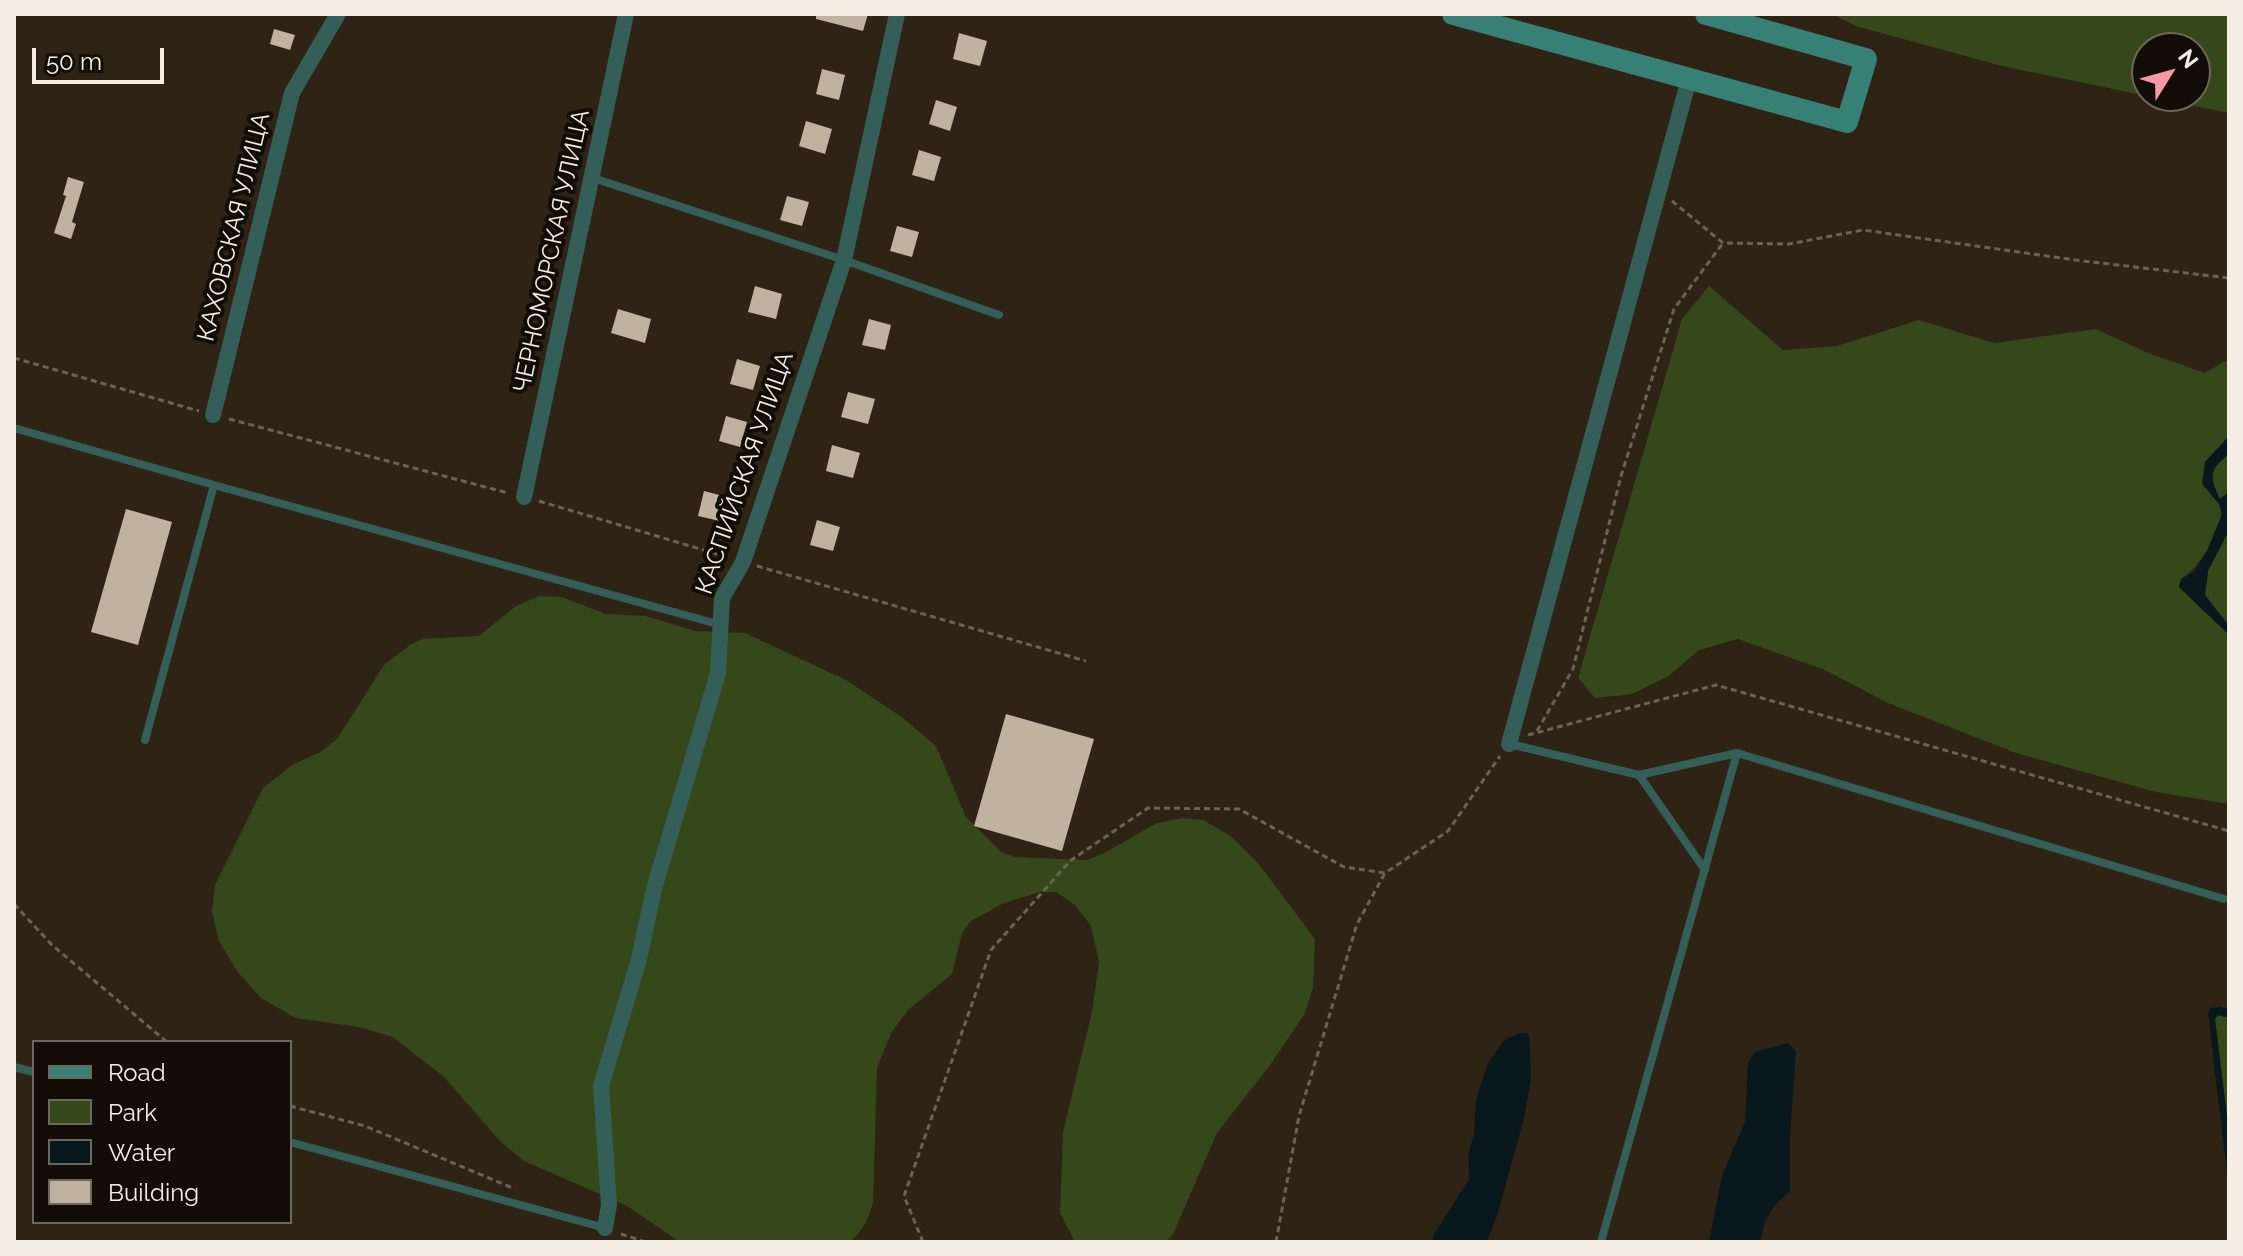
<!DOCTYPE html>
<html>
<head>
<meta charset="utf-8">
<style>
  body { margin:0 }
  #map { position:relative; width:2243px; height:1256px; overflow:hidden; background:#2e2314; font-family:Raleway,sans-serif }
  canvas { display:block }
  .frame { position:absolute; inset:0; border:16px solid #f5eee4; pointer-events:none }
  .legend { position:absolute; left:32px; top:1040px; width:260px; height:184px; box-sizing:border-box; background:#120e07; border:2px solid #6d685f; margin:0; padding:10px 14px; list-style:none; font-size:24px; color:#f5eee4 }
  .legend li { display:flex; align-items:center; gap:16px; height:40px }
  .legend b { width:40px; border:2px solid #6d685f }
  .north { position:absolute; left:2131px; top:32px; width:80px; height:80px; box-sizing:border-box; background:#120e07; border:2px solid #6d685f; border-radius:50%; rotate:53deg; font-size:22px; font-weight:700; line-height:32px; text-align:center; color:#f5eee4 }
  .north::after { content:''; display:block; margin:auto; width:28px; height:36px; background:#f49aa4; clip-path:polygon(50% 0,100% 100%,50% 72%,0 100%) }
  .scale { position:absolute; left:32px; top:48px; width:132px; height:36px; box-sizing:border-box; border:4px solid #f5eee4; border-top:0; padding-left:10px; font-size:24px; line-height:28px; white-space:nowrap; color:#f5eee4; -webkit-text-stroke:6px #120e07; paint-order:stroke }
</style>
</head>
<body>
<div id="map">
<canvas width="2243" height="1256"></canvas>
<div class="frame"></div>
<ul class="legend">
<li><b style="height:10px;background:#378076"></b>Road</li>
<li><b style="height:22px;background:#35481a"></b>Park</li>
<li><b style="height:22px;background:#09181c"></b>Water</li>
<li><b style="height:22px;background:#bfb29f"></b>Building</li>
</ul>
<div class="north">N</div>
<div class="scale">50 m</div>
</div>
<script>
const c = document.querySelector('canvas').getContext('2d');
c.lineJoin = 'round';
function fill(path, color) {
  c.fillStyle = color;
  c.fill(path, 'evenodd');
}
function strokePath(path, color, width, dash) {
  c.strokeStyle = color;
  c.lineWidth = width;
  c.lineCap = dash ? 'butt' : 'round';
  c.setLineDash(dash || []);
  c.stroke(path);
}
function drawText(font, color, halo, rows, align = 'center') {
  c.font = font + ' Raleway,sans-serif';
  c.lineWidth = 8;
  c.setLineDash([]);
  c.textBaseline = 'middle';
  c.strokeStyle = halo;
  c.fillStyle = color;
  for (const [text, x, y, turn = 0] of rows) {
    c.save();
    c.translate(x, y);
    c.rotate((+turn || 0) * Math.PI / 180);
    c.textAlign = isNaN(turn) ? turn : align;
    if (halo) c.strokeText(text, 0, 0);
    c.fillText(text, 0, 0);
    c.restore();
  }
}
fill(new Path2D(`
  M1832,14H2229V113L2002,66L1856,26ZM2195,48V96H2147V48Z
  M1709,286L1783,350L1837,346L1919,320L1994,343L2096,329L2148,353L2205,373L2229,359V436L2205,462C2210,477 2219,494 2221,510C2223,531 2198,569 2181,579L2179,587L2229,635V804L2156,792L2016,753L1888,703L1825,670L1738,639L1699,650L1669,676L1632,694L1595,698L1578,678L1682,319Z
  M2229,454V492L2220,499C2210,476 2208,471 2229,454Z
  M2229,522V626L2205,595L2208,571L2228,532Z
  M539,596L561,597L606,614L646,616L695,631L745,633L846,680L903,718L936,746L966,817L1001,852L1015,857L1087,860L1106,852L1157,823L1182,818L1203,820L1231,836L1258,863L1315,939L1313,988L1304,1015L1270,1065L1217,1133L1173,1234L1166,1242H1075L1060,1213L1063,1132L1092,1012L1099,962L1091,926L1075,905L1056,892H1040L1004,903L971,921L962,933L952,974L908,1010L891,1033L877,1068L873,1203C868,1219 863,1232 849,1242H680L627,1206L524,1161L500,1141L443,1076L393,1037L359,1027L296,1018L261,998L237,971L219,941L212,912L215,885L263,788L292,765L322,751L337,739L384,665L410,645L423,639L479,636L516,606Z
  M2218,1015L2229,1018V1134L2215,1019Z`), '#35481a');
fill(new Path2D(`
  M2229,436V454C2208,471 2209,476 2220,499L2229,492L2228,532L2208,571L2205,595L2229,626V635L2179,587L2181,579L2194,572L2207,551L2222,514L2219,504L2202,484L2205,462Z
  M2220,1007L2229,1009V1018L2218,1015L2215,1019L2229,1134V1191L2208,1013L2210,1008Z
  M1520,1033L1529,1034L1531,1078L1524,1118L1497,1216L1487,1242H1433V1236L1469,1179L1468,1155L1474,1134L1476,1100L1488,1063L1504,1040Z
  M1788,1043L1796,1051L1790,1137V1191C1770,1209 1766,1215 1760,1242H1709L1722,1176L1745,1122L1748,1063L1755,1052Z`), '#09181c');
fill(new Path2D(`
  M816,14H868L863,31L816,19Z
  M274,29L295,35L290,50L270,44Z
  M959,33L987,41L980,66L953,59Z
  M822,69L845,75L839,100L816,94Z
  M936,100L957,107L950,131L929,124Z
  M806,121L832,129L825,154L799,146Z
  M919,150L941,157L934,181L912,175Z
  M68,177L84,182L72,222L76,224L71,239L54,233L66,196L63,195Z
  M787,196L809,202L802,226L780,220Z
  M897,226L919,232L912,257L890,251Z
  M755,286L782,294L776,319L748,312Z
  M618,309L651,319L645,343L611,333Z
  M869,319L891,325L885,350L862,345Z
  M737,359L760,366L753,390L730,384Z
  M848,392L875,399L868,424L841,417Z
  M726,416L747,422L740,447L719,441Z
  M832,445L860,453L853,478L826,471Z
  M704,491L727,497L720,521L698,516Z
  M126,509L172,522L138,645L91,632Z
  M817,520L840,527L833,551L810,545Z
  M1006,714L1094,739L1062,851L974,826Z`), '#bfb29f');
strokePath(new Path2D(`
  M1672,201L1723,243L1789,244L1863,230L2075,260L2229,278
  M14,358L199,411
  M229,419L508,493
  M539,501L727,557
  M757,566L1086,661
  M1537,731L1573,669L1621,476L1674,309L1723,243
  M1528,735L1716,685L2229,831
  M14,904L52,945L167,1042
  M290,1106L365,1126L515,1189
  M621,1234L646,1242
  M923,1242L904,1196L991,950L1070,861L1148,808L1239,809L1344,867L1385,873L1448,831L1500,756
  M1276,1242L1299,1116L1357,924L1385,873`), '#6c6255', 3, [6, 4]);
strokePath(new Path2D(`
  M593,178L844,260L999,315
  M14,428L214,485L145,740
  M214,485L721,625
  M1510,744L1639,775
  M1705,870L1639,775L1737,753
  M14,1067L34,1072
  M290,1142L605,1228
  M1601,1242L1737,753L2224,899`), '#345f59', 8);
strokePath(new Path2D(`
  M213,415L292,93L338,14
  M524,497L626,14
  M1509,744L1689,79
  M605,1228L609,1205L601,1086L639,959L654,889L718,673L722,598L743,562L844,260L897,14`), '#345f59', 16);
strokePath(new Path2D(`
  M1453,14L1847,122L1866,59L1706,14`), '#378076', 22);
drawText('24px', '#f5eee4', '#120e07', [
  ["КАХОВСКАЯ УЛИЦА",234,227,-76],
  ["ЧЕРНОМОРСКАЯ УЛИЦА",552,251,-78],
  ["КАСПИЙСКАЯ УЛИЦА",745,473,-71]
]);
</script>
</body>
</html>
